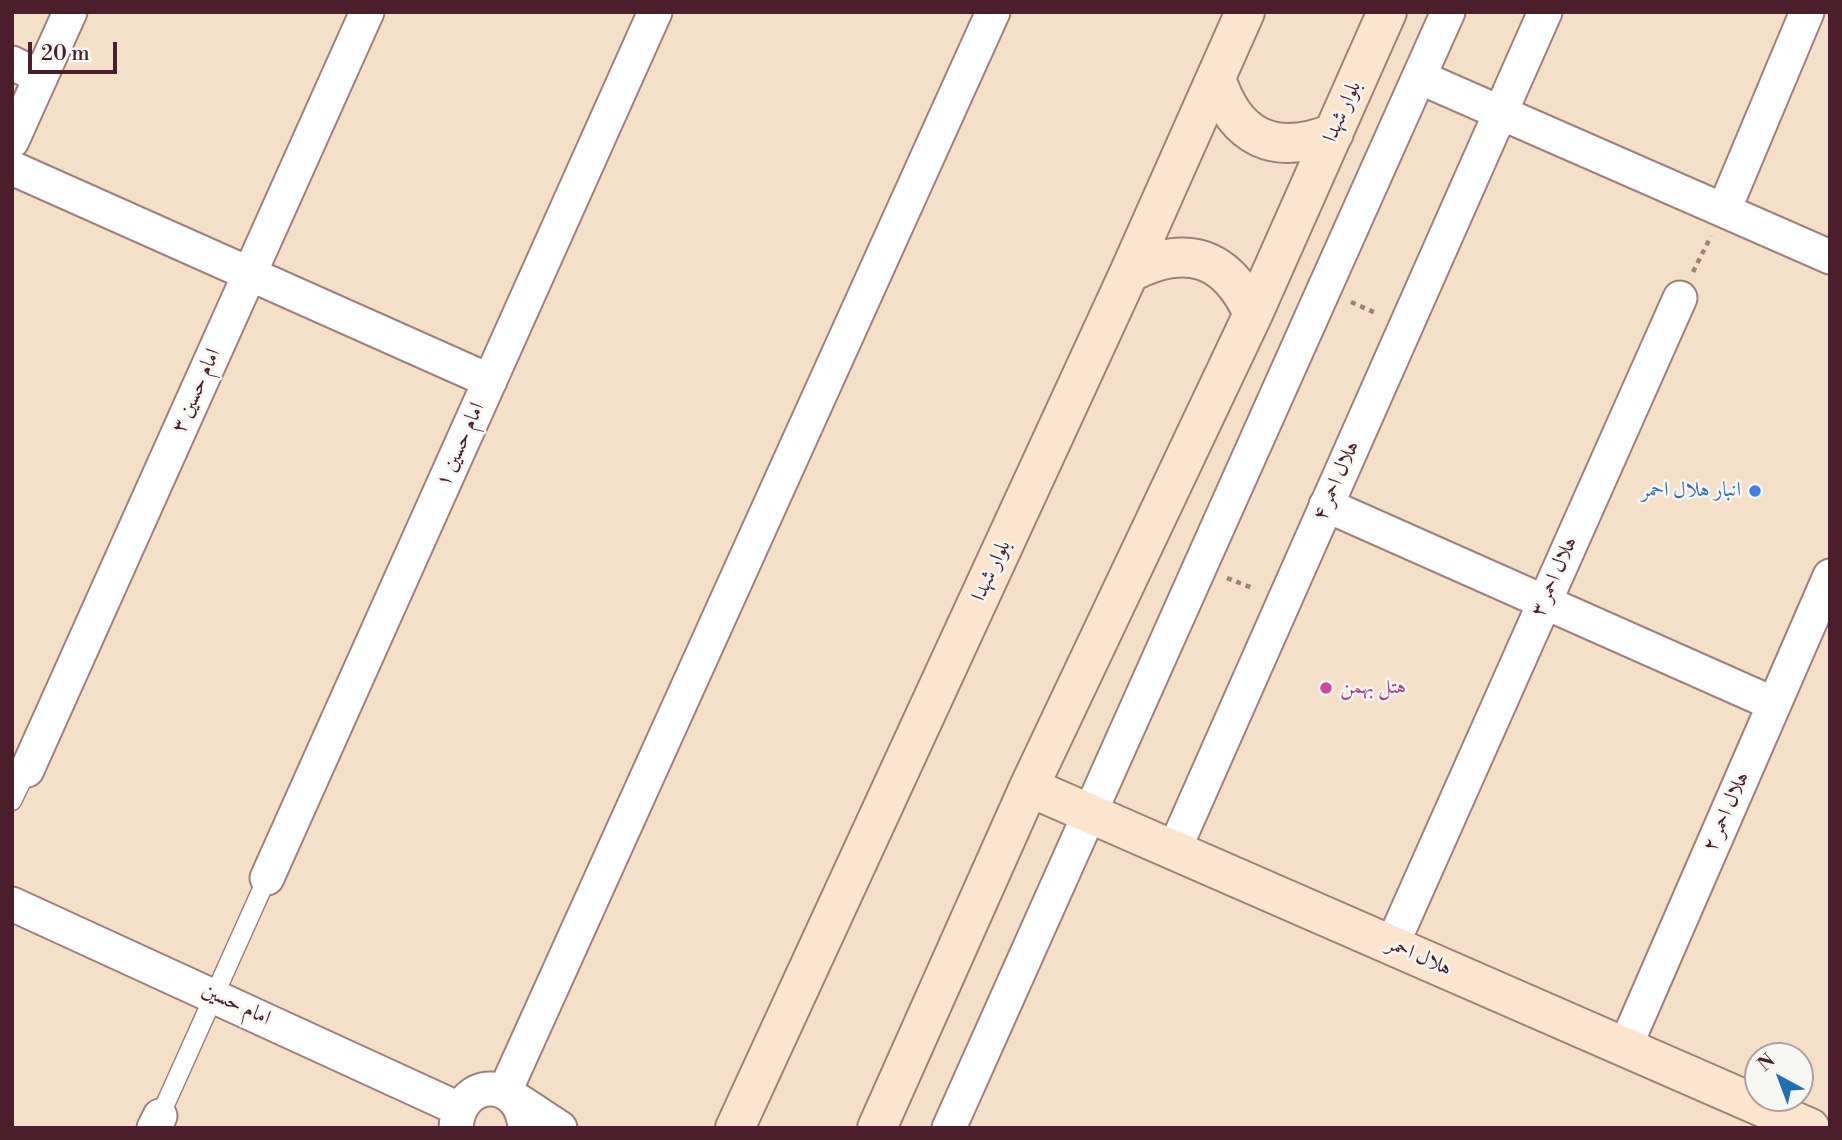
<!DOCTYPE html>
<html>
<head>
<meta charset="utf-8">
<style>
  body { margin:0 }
  #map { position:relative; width:1842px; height:1140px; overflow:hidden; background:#f4e0c8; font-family:"Libre Bodoni",serif }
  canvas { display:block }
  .frame { position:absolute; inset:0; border:14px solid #4a1f2b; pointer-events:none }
  .north { position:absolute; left:1744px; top:1042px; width:70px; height:70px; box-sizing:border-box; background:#f6f6f2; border:2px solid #b1a0a2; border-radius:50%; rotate:319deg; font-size:19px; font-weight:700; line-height:28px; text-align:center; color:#4a1f2b }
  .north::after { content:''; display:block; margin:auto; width:24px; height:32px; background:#1f6fb2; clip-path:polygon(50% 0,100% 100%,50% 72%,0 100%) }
  .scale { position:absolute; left:28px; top:42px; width:89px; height:32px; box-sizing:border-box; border:4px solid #4a1f2b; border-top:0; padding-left:9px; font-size:21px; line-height:24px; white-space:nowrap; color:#4a1f2b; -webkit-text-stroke:5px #f6f6f2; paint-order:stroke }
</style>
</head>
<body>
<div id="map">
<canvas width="1842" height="1140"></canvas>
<div class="frame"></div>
<div class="north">N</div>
<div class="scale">20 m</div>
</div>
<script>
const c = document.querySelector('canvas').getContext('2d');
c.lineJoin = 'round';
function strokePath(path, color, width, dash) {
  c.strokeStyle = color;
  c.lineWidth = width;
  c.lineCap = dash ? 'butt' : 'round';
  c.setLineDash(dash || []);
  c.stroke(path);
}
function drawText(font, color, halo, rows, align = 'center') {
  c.font = font + ' "Libre Bodoni",Amiri,serif';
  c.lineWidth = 5;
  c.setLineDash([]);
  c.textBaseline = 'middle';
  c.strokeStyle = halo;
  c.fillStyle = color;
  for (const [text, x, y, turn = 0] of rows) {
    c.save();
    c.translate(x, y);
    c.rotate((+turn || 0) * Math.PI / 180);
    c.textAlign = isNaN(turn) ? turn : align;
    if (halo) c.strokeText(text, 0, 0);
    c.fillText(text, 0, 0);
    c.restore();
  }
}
const lane = new Path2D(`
  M12,801L27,770
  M160,1116L267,878`);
const street = new Path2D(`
  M12,63L41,77
  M1419,77L1830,257
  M12,141L70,12
  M12,168L490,381
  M1724,210L1807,12
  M1326,505L1774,704
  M27,770L367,12
  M1174,850L1545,12
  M267,878L655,12
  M12,904L459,1109
  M1392,945L1680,298
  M1625,1047L1830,576
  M505,1091L993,12
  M516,1099L560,1128
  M154,1128L160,1116
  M456,1128C459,1077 521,1075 525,1128
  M949,1128L1448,12`);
const secondary = new Path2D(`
  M1216,78C1235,138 1274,157 1334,133
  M1129,273C1186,243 1227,256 1253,314
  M1029,787L1810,1128
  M735,1128L1129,273L1245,12
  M877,1128L1029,787L1253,314L1387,12`);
strokePath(lane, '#9f807a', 21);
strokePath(street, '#9f807a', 37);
strokePath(secondary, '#9f807a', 42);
strokePath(new Path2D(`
  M1693,272L1711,236
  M1351,302L1378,314
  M1227,578L1255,589`), '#9f807a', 4.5, [5, 5]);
strokePath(lane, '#fff', 18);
strokePath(street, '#fff', 33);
strokePath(secondary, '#fce5cf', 38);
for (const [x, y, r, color] of [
  [1755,491,7,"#3f7fe0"],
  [1326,688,7,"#d1479c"]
]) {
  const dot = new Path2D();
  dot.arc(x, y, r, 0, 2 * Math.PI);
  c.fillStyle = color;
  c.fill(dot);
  strokePath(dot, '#f6f6f2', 2.5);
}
drawText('21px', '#4a1f2b', '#f6f6f2', [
  ["بلوار شهدا",1343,112,-66],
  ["امام حسین ۳",197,391,-66],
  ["امام حسین ۱",461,445,-66],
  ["هلال احمر ۴",1337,481,-66],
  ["بلوار شهدا",992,571,-65],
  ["هلال احمر ۳",1555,577,-66],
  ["هلال احمر ۲",1727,812,-66],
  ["هلال احمر",1419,957,24],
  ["امام حسین",236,1005,25]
]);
drawText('21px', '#366cbe', '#f6f6f2', [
  ["انبار هلال احمر",1741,491]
], 'right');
drawText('21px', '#b23c85', '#f6f6f2', [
  ["هتل بهمن",1340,688]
], 'left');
</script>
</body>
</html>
